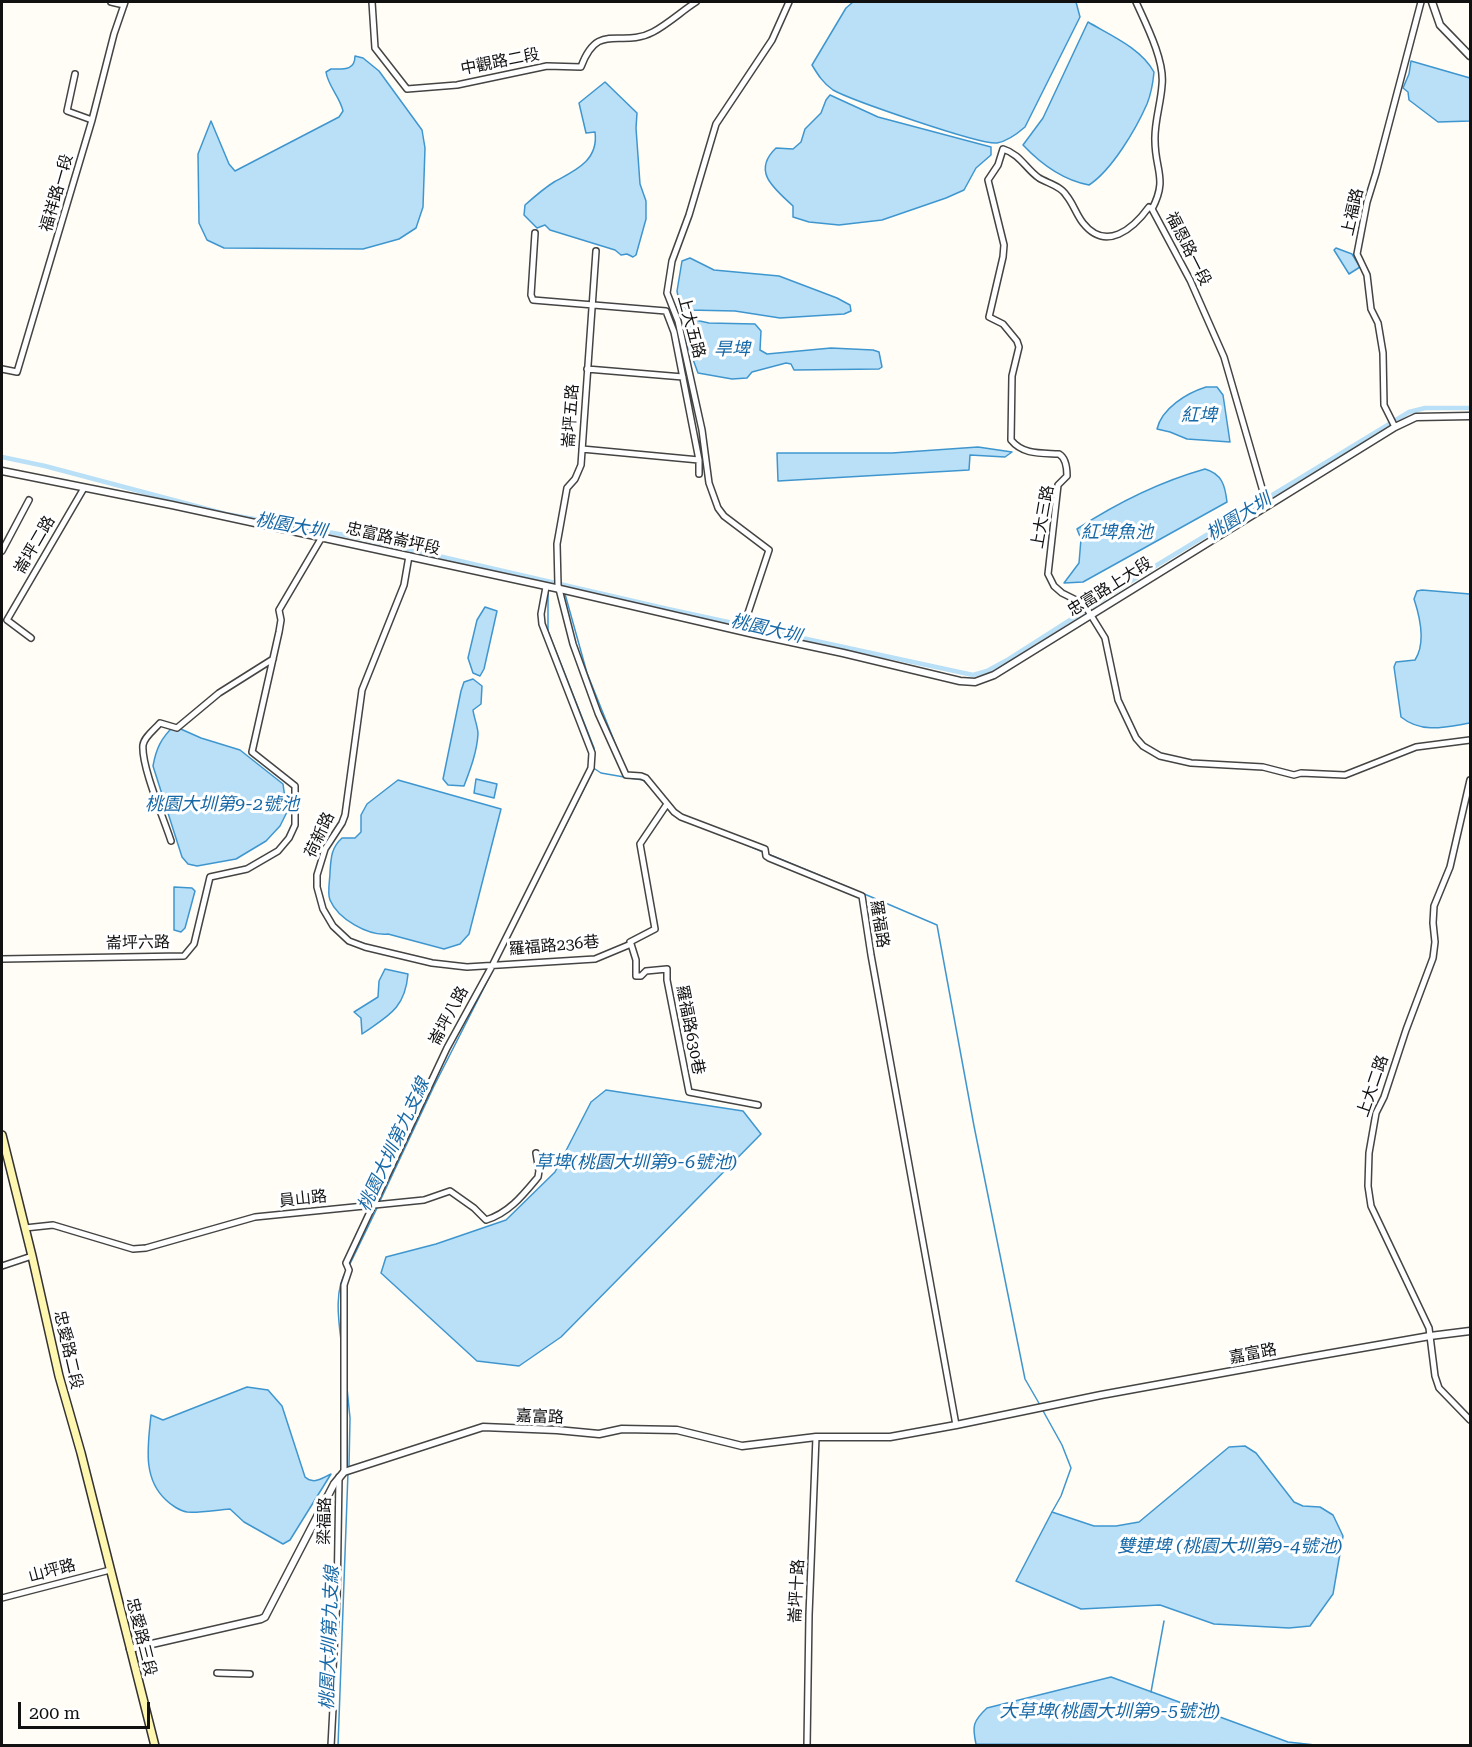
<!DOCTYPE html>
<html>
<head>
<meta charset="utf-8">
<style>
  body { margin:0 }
  #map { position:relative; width:1472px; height:1747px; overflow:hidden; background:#fffdf5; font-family:"Roboto Serif",serif }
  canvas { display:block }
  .frame { position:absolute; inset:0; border:3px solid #111; pointer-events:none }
  .scale { position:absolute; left:18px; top:1702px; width:132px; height:27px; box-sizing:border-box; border:3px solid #111; border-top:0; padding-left:8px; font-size:18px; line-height:21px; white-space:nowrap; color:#111; -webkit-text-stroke:4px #fff; paint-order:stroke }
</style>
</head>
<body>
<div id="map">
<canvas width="1472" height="1747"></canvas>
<div class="frame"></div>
<div class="scale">200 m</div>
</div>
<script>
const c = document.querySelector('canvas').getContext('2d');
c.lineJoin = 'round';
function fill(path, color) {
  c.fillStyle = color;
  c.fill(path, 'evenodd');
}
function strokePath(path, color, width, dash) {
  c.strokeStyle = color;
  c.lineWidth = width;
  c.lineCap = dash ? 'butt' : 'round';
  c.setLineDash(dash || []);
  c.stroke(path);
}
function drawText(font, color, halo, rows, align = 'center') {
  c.font = font + ' "Roboto Serif","Noto Sans TC",serif';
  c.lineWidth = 6;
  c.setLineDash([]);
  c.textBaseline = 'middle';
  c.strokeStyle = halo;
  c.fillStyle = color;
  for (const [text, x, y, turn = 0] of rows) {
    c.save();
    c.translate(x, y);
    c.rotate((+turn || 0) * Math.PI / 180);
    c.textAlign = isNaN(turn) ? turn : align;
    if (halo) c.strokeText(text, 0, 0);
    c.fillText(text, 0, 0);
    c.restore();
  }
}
const water = new Path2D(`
  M853,2H1076L1080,17L1025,127C1017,134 1008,141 997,143C980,145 851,100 833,90C823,83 818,75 812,65L846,8Z
  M1088,22C1110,35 1141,48 1154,72C1153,83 1151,94 1147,104C1136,129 1112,170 1089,185C1062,180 1041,164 1023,145L1043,118Z
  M355,56L363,58L379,71L422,130L425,148L423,207L416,228L399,239L363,249L224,248L207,240L199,223L198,154L211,121L229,164L235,171L339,117L343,111C340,97 328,86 326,72L331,69C343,69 355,71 355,56Z
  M1411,61L1470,78V121L1438,122L1409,100L1408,92L1403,88L1409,74Z
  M605,82L637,113L636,128L640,184L646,201V219L636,255L633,257L627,254L621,255L615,250L550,230L545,225L537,228L524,215L525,205C534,197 543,189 554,182C574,171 599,161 595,132L586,133L579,103Z
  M830,95L878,117L991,147V155L976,168L964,190L946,198L882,220L839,225L809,222L793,217V206C775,189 751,172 776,148L793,149L801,142L805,129L821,113L826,100Z
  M1336,248L1352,254L1360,267L1349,274L1334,250Z
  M690,258L714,270L779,276L837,298L850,305L851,311L844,314L780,318L735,311L688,310L680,306L677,291L682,261Z
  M695,320L709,323L755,324L761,331L760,350L767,354L831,348L873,350L879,352L882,367L879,369L794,370L791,364L786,363L752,372L747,378L732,379L698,373L691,354L687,352L685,327Z
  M1206,387H1217L1223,395L1230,442L1187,439L1170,432L1157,429C1162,408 1187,393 1206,387Z
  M978,447L1012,452L1005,457L970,455L969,470L778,481L777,453H892Z
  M1205,469C1222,474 1225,485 1227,502L1083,582L1064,583L1079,563L1081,539L1077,529C1117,503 1159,482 1205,469Z
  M1422,590L1470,594V723C1446,727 1422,734 1401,717L1394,667L1396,662L1415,660C1426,643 1420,617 1414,599L1417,591Z
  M485,607L497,611L484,669L480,676L473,673L468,658L477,620Z
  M473,679L482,686L481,704L473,710C474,718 478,727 478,734C477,752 470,770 464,786L448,785L443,779L461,691L464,682Z
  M174,726L201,738L240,750L283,784L287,812L280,826L266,841L236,859L197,866L188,864L182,857L153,766C156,749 161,738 174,726Z
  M476,779L497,784L494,798L474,793Z
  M398,780L501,809L469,934L460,944L444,949L388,934C368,936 338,919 330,900C327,893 330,880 330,872C331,858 331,848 342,838H355L361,832V815L367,804Z
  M174,887L192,888L195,891L185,928L181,932L174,930Z
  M385,969L408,974C405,1009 388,1016 362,1034L361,1018L354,1012L378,997L379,981Z
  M606,1090L743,1111L761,1134L561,1337L519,1366L477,1361L381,1273L386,1257L436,1244L506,1220L555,1172L591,1102Z
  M247,1387L268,1390L282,1406L305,1477C314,1485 322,1478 331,1474L290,1540L283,1544L244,1522L230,1509C216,1510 200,1513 187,1512C180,1511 171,1505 166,1500C142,1478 148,1445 151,1415L163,1420Z
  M1245,1446L1256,1453L1294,1502L1303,1506L1320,1507L1333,1515L1343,1536L1333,1594L1310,1626L1289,1628L1214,1624L1160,1605L1081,1609L1016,1581L1052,1512L1094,1526H1116L1139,1522L1229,1447Z
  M1111,1677L1288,1742L1315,1745L976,1744C972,1726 973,1721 987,1708Z`);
fill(water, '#b9e0f7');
strokePath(water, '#3f96cf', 1.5);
strokePath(new Path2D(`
  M550,584V581
  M562,584L563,587
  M548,592V631L594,748V753
  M565,594L587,673L621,758
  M595,769L601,773L624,777
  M629,778L643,780L655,792
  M740,842L763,852
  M768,854L855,890
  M862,893L937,925L974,1126L1025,1379L1040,1405
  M500,956L594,769V764
  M380,1201L434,1086L494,968
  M349,1266L378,1206
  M342,1348C339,1324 333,1290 347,1270
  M347,1388L350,1418L349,1467
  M1042,1409L1062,1445L1071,1468L1061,1496L1052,1512
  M1151,1692L1164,1621
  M338,1746L348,1472`), '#3f96cf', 1.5);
strokePath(new Path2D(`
  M2,457L45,466L226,514L356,537L668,609L973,675L987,671L1009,659L1139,576L1409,412L1425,408H1470`), '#b9e0f7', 4.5);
const minor = new Path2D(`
  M111,2L124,5
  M372,2L375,48L407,89L457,85L547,66L581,67C598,20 621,49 653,32C668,24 682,11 696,2
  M1136,2C1146,24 1165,61 1162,85C1161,103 1154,123 1155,141C1155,170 1168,179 1152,209L1190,280L1224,357L1264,495L1269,504
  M75,74L67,111L92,120
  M1152,209L1149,207C1133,229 1106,252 1083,223C1076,214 1073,203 1066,195C1061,186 1047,183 1039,178C1026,169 1020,154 1003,149L998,165L988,180L1004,245L1003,257L989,317L1003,324L1017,341L1019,347L1012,376L1011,440C1023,455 1041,453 1059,454C1066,458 1067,469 1067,476L1058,485L1048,574L1054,586L1062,593L1084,604L1105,638L1118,700L1136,738L1143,746L1160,756L1191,763L1263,767L1294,775L1301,773L1345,775L1416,747L1470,740
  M535,233L531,295L533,300L666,311L674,332L699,460V474
  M596,251L581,465L575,479L567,488L557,544L558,585L573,644L598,713L626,775L641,776L646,778L674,812L681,817L765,849L766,856L769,858L862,896L871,955L956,1425
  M2,369L17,372L92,120L114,34L125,2
  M587,369L683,377
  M1395,427L1384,405L1383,353L1378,323L1371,309L1367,275L1357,254L1367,202L1376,173L1421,2
  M582,449L699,460
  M2,551L29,500
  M409,556L404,585L362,690L345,815L342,823L325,849L317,875V887L323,909L333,926L349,941L365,947L432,963L467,967L595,959L631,944L630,942L655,929L640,844L667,804
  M742,631L769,550L724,516L718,508L709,483L702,430L678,321L667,293L672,261L689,215L716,124L772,40L789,2
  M31,638L7,620L84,488
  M1470,780L1450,867L1434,906L1433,923L1435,942L1433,958L1406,1030L1384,1097L1376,1113L1369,1153L1368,1186L1371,1206L1429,1328L1435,1376L1439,1388L1470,1420
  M171,841C164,819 141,766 143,745C144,737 155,729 160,723L177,728L219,693L273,659
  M631,944L636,960V976H641L646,971L667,969V980L689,1092L758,1105
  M2,959L184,956L194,944L210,877L247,869L278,851L289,838L295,825V786L252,752L279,632L281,620L279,610L322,537
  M25,1228L53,1225L133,1249L146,1248L255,1217L424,1200L450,1191L474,1208L486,1220C509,1213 523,1195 538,1177L539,1171L536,1153
  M2,1266L32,1256
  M344,1472V1285L349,1270L346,1263L447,1048L492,966L591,768L592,753L542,624L541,614L546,587
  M2,1598L110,1570
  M217,1673L250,1674
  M331,1746L333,1708L331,1703L337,1599L339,1477
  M807,1746L809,1615L816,1437`);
const tertiary = new Path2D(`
  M1432,2L1440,25L1470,56
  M2,471L172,505L560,589L754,634L843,653L960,681L975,682L994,675L1395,427L1416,417L1470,416
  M130,1649L261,1619L265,1617L334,1484L344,1472L483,1427L557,1430L599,1434L622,1429L677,1430L742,1446L816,1437H890L956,1425L1101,1395L1304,1358L1430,1336L1470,1331`);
const secondary = new Path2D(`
  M2,1135L32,1256L59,1376L81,1453L155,1746`);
strokePath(minor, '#444', 8);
strokePath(tertiary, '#444', 9);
strokePath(secondary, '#333', 10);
strokePath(minor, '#fff', 5);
strokePath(tertiary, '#fff', 6);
strokePath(secondary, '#fff6b0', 7);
drawText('16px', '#111', '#fff', [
  ["中觀路二段",500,62,-11],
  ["福祥路一段",57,193,-74],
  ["上福路",1353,212,-77],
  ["福恩路一段",1188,249,63],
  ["上大五路",691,327,75],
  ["崙坪五路",571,416,-86],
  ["上大三路",1043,517,-80],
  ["忠富路崙坪段",393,539,13],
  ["崙坪二路",35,545,-60],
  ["忠富路上大段",1110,587,-32],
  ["荷新路",320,835,-65],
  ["羅福路",879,924,81],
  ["崙坪六路",138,943,-1],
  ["羅福路236巷",554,946,-5],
  ["崙坪八路",449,1016,-62],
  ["羅福路630巷",690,1030,79],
  ["上大二路",1373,1086,-71],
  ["員山路",303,1199,-6],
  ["忠愛路二段",68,1350,77],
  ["嘉富路",1253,1354,-11],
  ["嘉富路",540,1417,2],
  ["梁福路",325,1521,-89],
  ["山坪路",52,1571,-15],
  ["崙坪十路",797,1591,-87],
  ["忠愛路三段",141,1637,76]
]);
drawText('italic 18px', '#1768a6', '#fff', [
  ["旱埤",732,350],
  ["紅埤",1199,416],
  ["桃園大圳",1239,517,-32],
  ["桃園大圳",291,526,10],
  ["紅埤魚池",1117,533],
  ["桃園大圳",766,629,13],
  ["桃園大圳第9-2號池",222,805],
  ["桃園大圳第九支線",394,1145,-65],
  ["草埤(桃園大圳第9-6號池)",636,1163],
  ["雙連埤 (桃園大圳第9-4號池)",1230,1547],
  ["桃園大圳第九支線",330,1638,-88],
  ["大草埤(桃園大圳第9-5號池)",1110,1712]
]);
</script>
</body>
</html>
